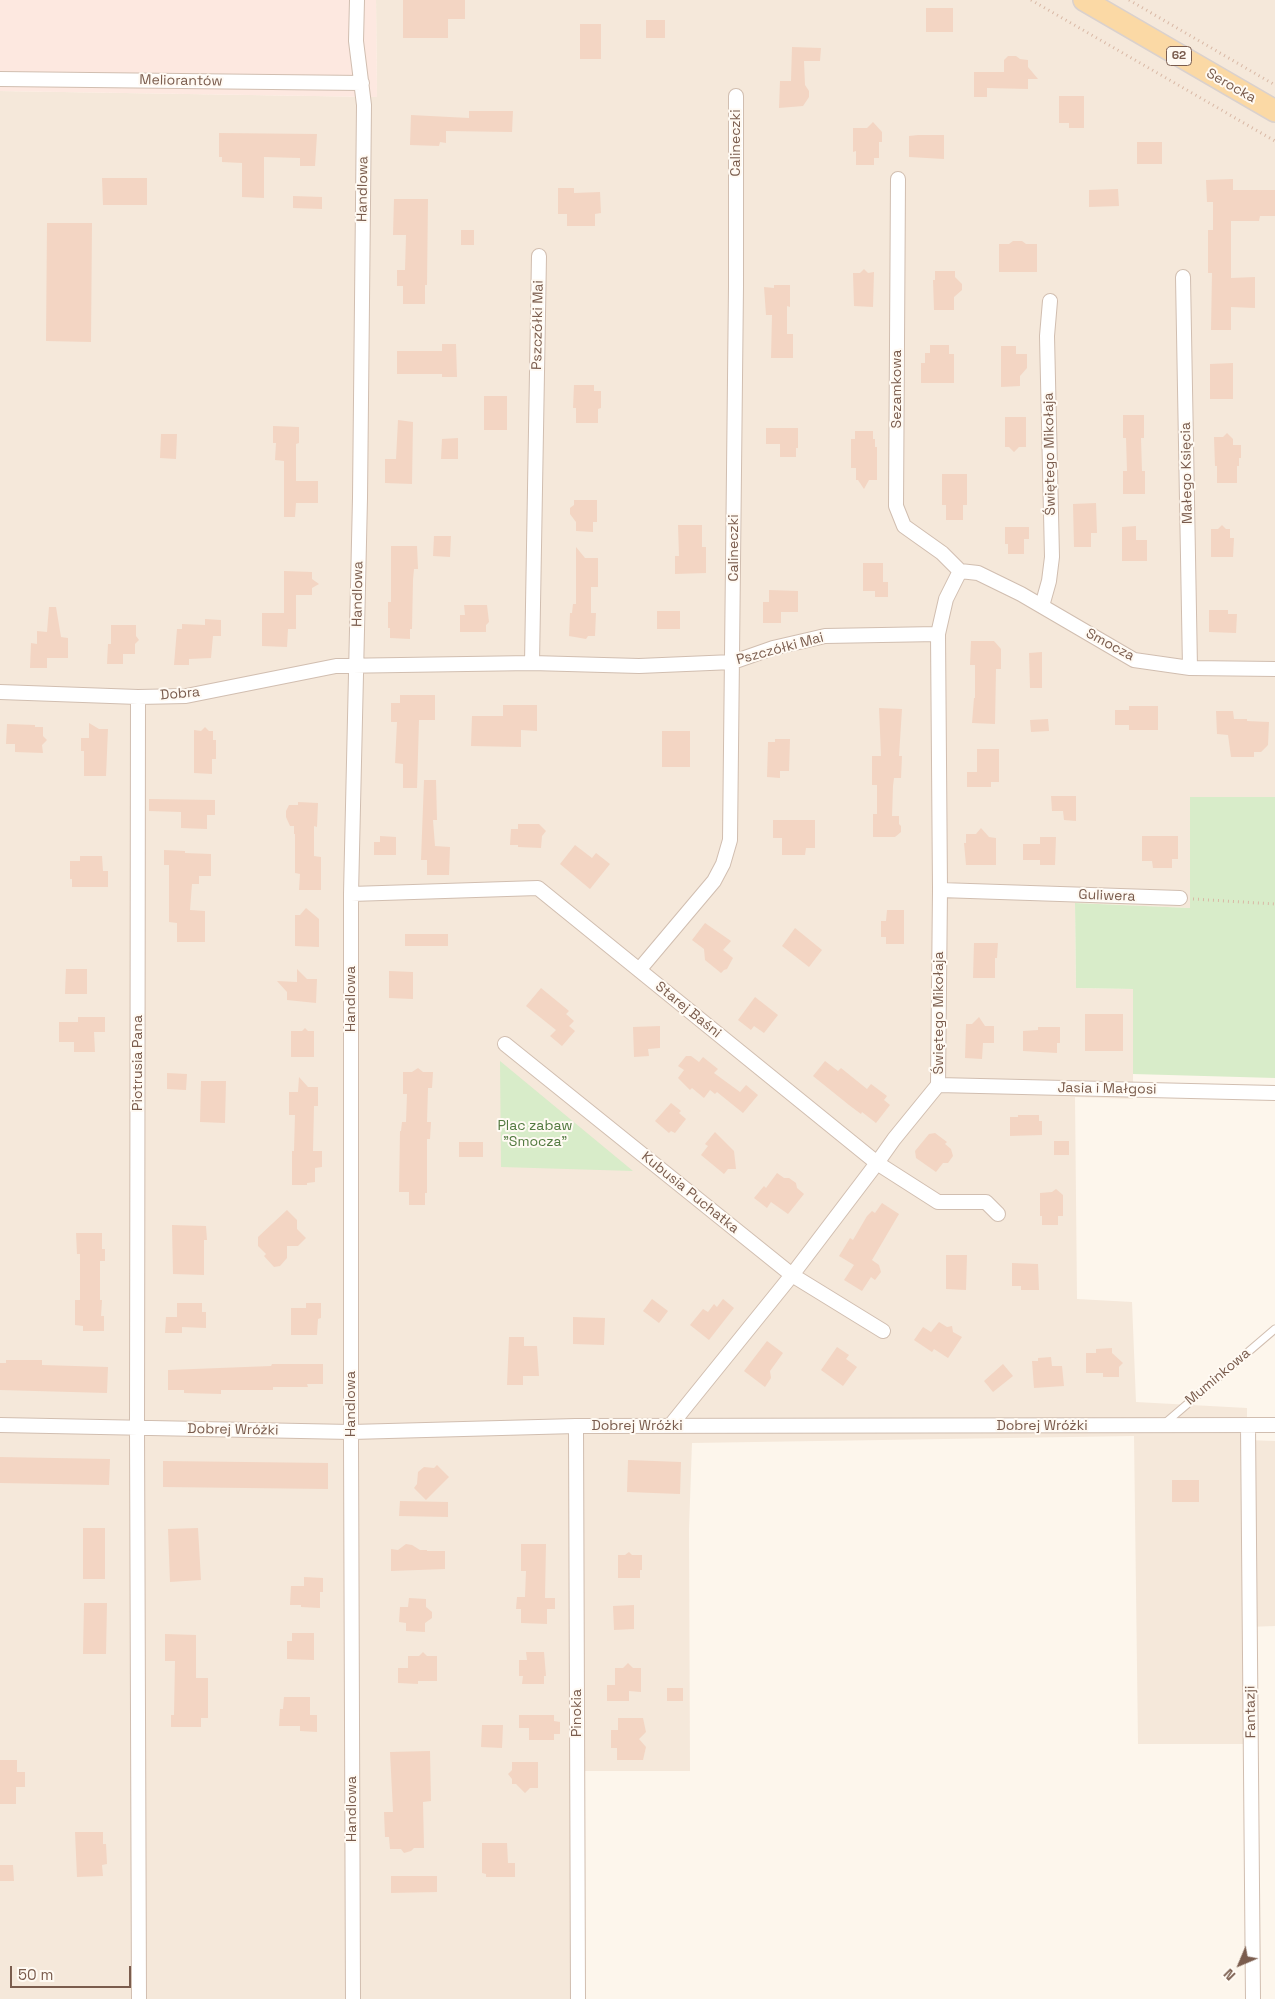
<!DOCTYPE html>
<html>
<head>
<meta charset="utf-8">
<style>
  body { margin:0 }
  #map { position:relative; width:1275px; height:1999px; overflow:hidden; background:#fdf6ec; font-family:"Space Grotesk",sans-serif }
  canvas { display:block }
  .north { position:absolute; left:1215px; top:1939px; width:50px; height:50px; -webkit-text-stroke:4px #fffaf3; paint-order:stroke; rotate:225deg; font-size:14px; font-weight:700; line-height:20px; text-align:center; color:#7a5c4d }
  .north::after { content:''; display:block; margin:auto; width:18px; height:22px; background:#7a5c4d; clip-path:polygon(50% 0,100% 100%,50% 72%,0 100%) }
  .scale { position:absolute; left:10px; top:1966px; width:121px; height:22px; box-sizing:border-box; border:2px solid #7a5c4d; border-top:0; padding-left:6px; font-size:15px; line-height:18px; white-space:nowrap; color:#7a5c4d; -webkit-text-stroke:4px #fffaf3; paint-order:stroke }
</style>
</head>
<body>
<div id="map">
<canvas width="1275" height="1999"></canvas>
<div class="north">N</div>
<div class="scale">50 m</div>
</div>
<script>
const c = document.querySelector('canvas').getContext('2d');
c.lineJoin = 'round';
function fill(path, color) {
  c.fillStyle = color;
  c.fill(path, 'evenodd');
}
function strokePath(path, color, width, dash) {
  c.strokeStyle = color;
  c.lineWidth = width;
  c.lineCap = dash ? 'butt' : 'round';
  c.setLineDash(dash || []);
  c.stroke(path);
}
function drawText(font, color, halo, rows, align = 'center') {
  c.font = font + ' "Space Grotesk",sans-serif';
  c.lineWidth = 4;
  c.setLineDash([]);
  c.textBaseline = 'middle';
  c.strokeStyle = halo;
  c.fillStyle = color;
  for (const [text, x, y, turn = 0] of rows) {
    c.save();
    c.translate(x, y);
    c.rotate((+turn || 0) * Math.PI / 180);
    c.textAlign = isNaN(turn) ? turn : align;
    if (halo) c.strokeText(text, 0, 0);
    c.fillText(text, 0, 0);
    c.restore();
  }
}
fill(new Path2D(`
  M376,0H1275V797H1190V908L1075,903L1076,988L1133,989V1099L1075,1097L1077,1299L1132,1302L1136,1402L1247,1408V1440L1275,1441V1626L1248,1627V1744H1138L1134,1436L692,1443L689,1529L690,1771H576L571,1999H0V91L377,97Z`), '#f5e8da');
fill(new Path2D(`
  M0,0H376L377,97L0,91Z`), '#fde8e0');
fill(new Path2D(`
  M1190,797H1275V1078L1133,1074V989L1076,988L1075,903L1190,908Z
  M500,1061L633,1171L501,1167Z`), '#d8ecc9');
fill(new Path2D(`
  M403,0H465V19H448V38H403Z
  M926,8H953V32H926Z
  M646,20H665V38H646Z
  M580,24H601V59H580Z
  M792,47L821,48L820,61H804L805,85L809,91V97L803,106L779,108L780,81H791Z
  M1008,56H1016L1020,59L1028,60V67L1038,79H1028V89L987,88V97H974V72H1004V60Z
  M1059,96H1084V128H1069V123H1059Z
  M469,111H513L512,132L446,131V143L440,142L439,146L410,145L411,115L469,118Z
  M873,122L882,132V142H879V158H874V165H856V151L853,152V128H867Z
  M219,133L317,134L315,166H300V158L264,157V198L242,197V163L222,162V157H219Z
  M918,135H944V159L909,157V136Z
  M1137,142H1162V164H1137Z
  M102,178H147V205H103Z
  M1233,179V190H1275V216H1260L1259,221H1231V278L1255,277V308L1231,307V330H1211L1212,273H1208V230H1213V202H1207L1206,180Z
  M558,188H574V193L600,192L601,213L595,214V226H567V214H558Z
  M1118,189L1119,206L1089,207V190Z
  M293,196L322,197V209L293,208Z
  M394,199H428L427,285H425V304H403V286H397V270H405L406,235H393Z
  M47,223H92L91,342L46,341Z
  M461,230H474V245H461Z
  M1013,241H1022L1026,244H1037V272H999V244H1009Z
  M864,269L868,273L874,272L873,307L854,306L853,273H860Z
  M935,271H955V277L962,284V290L954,297V310H934L933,280H935Z
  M774,285H790V307L787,306V334H793V358H771L772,315H766L764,287L774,288Z
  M442,344H456L457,377H442V374H397V351H442Z
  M930,345H949V354H954V383H921V363H925V353H930Z
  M1001,346H1016V354H1027V368L1020,376V386L1001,387Z
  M1233,363V399H1210V364Z
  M574,385H594V391H601V408L598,409V423H576V408H573Z
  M484,396H507V430H484Z
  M1123,415H1144V438H1141L1142,471H1145V494H1123V471H1127L1126,438H1123Z
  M1005,417H1026V447H1019L1014,452L1009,447H1005Z
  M398,420L413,422L412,484L385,483V459H396Z
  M273,426L299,427V443L296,444V481H318V503H296L295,517H284V461L275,460L276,443H273Z
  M766,428H798V448H796V457H780V444H766Z
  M855,431H873V439H875V447H877V480H869L864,489L858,480H856V468H851V439H855Z
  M1227,433L1233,439V445H1241V458H1239V466H1237V483H1217V466H1215L1214,437H1223Z
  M161,434H177L176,459L160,458Z
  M458,438V459H441L442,439Z
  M942,474H967V505H963V520H946V505H942Z
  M574,500H597V522H593V532L576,531V522L570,514V508L574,505Z
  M1096,503L1097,533H1091V547H1074L1073,504Z
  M678,525H702V547H706V573L675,574V556H679Z
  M1222,525L1226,529H1230V538H1234L1233,557H1211V529H1218Z
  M1136,526V540H1147V561H1122V527Z
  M1005,527H1029V539H1024V554H1008V544H1005Z
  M434,536H451L450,557L433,556Z
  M391,546H417L418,569H414L413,580L412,629H410V639L390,638V628H388V602H391Z
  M576,547L585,558H598V587H591V613H596L595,636H588L586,639L569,636L570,613H572L573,604H576Z
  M863,563H883V582H888V597H875V591H863Z
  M284,571L312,572V579L319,584L312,588V595H296V629H288L287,647L262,646V613H284Z
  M769,590L798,591V612H781V623H763V602H769Z
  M464,605H487L489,622L486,625V632H460V615H465Z
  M49,607H56L61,637L68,638V658H47V668H30L31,643L37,644V631L47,632Z
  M1209,610H1228V614H1237L1236,633L1209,632Z
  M657,611H680V629H657Z
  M205,619L221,620V636H213L211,658L189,659V665H174L177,629H182V624L205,625Z
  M111,625H136V636L139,640L135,644V654H123V664H107L108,644H111Z
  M971,641H994L1001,649V669H996L995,724L972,723L974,698H975V665H970Z
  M1042,652V688H1030L1029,653Z
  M400,695H435V720H419L417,788H403V764L395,763L397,722H391V703H400Z
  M503,705H537V731L521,730V747L471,746L472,716H503Z
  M1129,706H1158V730H1129V725H1115V710H1129Z
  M879,708L902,709L899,756H902L901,778H894L893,786L892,816H899V824L901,826V832L895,837H873V814H877V785H872V756H881Z
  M1216,711H1233L1234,719H1247V721L1269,722L1268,745L1261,752H1254V757H1231L1228,735L1217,734Z
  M1048,719L1049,731L1031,732L1030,720Z
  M89,723L99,729H108L106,776H84V751H81V738H89Z
  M7,724L35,725V727H43V736L47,740L42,745L43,753L15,752V744H6Z
  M205,727L209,731H213V740H216V759H212V774L194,773V730L201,731Z
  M662,731H690V767H662Z
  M775,739H790L789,771H780V778L767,777L768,742H775Z
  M977,749H999V782H991V787H967V772H977Z
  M424,780H436L437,820H433L435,846L450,847L449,875H427V860H421Z
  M1051,796H1076V821L1064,820L1063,811H1052Z
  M149,799L215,800V815H207V829L181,828V812L149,811Z
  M298,802L318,803L317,827L314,826V856L321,857V890H299L300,874L295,873V834H294V826H290L286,817V811L289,805H298Z
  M773,820H815V848H806L805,855H782V838H773Z
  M518,824H539L546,831L542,836L541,848L518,847V845H510L511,829H518Z
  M981,828L989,837L996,838V865H966L964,843H966V834H976Z
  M380,836L396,837V855H374V842H380Z
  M1142,836H1178V859H1172V868H1153L1152,861H1142Z
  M1040,837H1056L1055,865H1040V860H1023V844H1040Z
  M575,845L592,858L596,853L610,864L590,889L560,864Z
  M164,850L185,851V853L211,854V876H199V884H192L190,910L205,911V942H177V923L169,922V865H164Z
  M80,856H102L103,871H108V887H72V879H70V861H80Z
  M306,908L319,919V947L295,946V915H300Z
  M887,910H904V944H886V937H881V921H886Z
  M705,923L731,941L723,950L733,958L727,969L724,970L721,973L705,960L704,949L692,940Z
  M795,928L822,950L809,967L782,946Z
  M405,934H448V946H405Z
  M974,943H998L997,958H995V978H973Z
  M66,969H87V994H65Z
  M297,969L307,979H317L316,1003L287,1000V992L277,981L297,982Z
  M389,971L413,972V999L389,998Z
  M541,988L569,1011L566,1014L574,1021L569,1026L575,1031L562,1046L550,1036L556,1030L526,1006Z
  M755,997L778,1015L764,1033L754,1026L751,1030L738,1020Z
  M1085,1014H1123V1051H1085Z
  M78,1017H105V1032H94L95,1052H74V1042H59V1022H78Z
  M979,1017L985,1026H994V1043H983L982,1059L965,1058L966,1024H972Z
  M660,1026V1048L648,1049L649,1056L634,1057L633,1027Z
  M1038,1027H1060V1043H1057V1053L1023,1051V1031L1038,1030Z
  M305,1028L308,1031H314V1057H291V1031H302Z
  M686,1056H691L699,1062L703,1057L718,1069L714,1073L740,1092L746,1085L758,1095L743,1113L717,1092L715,1094L710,1090L704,1098L692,1088L690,1090L678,1078L684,1070L678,1066Z
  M825,1061L838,1071L841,1068L867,1089L871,1084L887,1096L884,1100L890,1105L876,1123L862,1112L861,1114L849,1105L813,1076Z
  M418,1068L423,1072H433L432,1088H428L427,1122H431L430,1139H427V1193H425V1205H409V1192H399L400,1131H401L402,1122H406L407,1094H403V1072H412Z
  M167,1073L187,1074L186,1090L167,1089Z
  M299,1077L308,1087H318V1106H314L313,1151H322V1167L315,1168V1182L307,1183V1185H292V1151H294L295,1115H289V1092H298Z
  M201,1081H226L225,1123L200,1122Z
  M671,1103L681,1111L679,1113L686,1119L675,1133L671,1131L669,1133L655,1121Z
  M1018,1115H1039V1121H1042V1135L1010,1136V1117H1018Z
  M715,1132L734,1151L736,1169H728L724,1174L701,1155L708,1146L705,1144Z
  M935,1133L947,1142L945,1144L951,1149L953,1156L948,1163H943L936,1172L916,1158L915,1151L929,1134Z
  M1054,1141H1069V1155H1054Z
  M459,1142H483V1157H459Z
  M777,1173L784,1178H789L796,1183L797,1188L804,1194L788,1214L771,1202L767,1208L754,1198L764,1186L766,1188Z
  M1056,1189L1063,1195V1216H1058V1225H1042V1216H1040V1193L1052,1192Z
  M882,1203L899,1214L872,1260L879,1265L881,1272L875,1280L871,1277L862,1291L844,1280L854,1265L839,1256L850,1238L853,1240L867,1216L872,1211L875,1213Z
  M287,1210L297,1220V1229L306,1238L298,1246H287V1258L280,1266L274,1267L264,1256L266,1254L258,1246V1237Z
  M172,1225L206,1226L207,1240H204V1275L173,1274Z
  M76,1233H102V1249H105V1261H100V1300H102L101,1316H104V1331H83V1326L75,1325V1300H80V1254H77Z
  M946,1255H967L966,1290L946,1289Z
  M1012,1263L1038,1264L1039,1290H1021V1286H1012Z
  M652,1299L668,1311L659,1323L643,1311Z
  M723,1299L734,1308L709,1340L690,1325L703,1309L708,1312L714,1304L717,1307Z
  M177,1303H202V1312H206V1328L182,1327V1333H165L166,1317H177Z
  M306,1303H321V1318L318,1319L317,1335H291V1308H306Z
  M573,1317L605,1318L604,1345L573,1344Z
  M939,1322L947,1327L952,1326L953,1332L962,1337L948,1358L934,1349L932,1352L914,1340L923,1327L931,1332Z
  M509,1337H524V1346H537L539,1376H523V1385H507Z
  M767,1341L783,1353L770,1371L771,1378L765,1387L744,1371Z
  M837,1347L849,1355L846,1359L857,1367L843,1386L821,1370Z
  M1112,1348V1353L1123,1363L1119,1367V1377H1103V1373H1086V1353H1096V1349Z
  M1051,1357L1052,1366H1062L1064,1386L1034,1388L1032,1361H1038V1358Z
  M6,1360H42V1365L108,1367L107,1393L0,1390V1363H6Z
  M272,1364H323V1384H307L308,1387H273V1390H221V1394L184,1393V1390H168V1370L271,1366Z
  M1003,1364L1013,1376L993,1392L984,1381Z
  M0,1457L110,1459L109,1485L0,1483Z
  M628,1460L681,1462L680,1494L627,1492Z
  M163,1461L328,1463V1489L163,1487Z
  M437,1465L449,1477L426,1500L414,1488L417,1484L418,1472L424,1467L434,1468Z
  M1172,1480H1199V1502H1172Z
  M400,1501L448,1502V1517L399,1516Z
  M83,1528H105V1579H83Z
  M198,1528L201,1580L170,1582L168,1529Z
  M406,1544L412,1545L420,1550H427V1551H445V1569L391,1571V1549L398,1550Z
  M521,1544H546L545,1598H555V1609H547V1624L521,1623V1609H516L517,1597H525L526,1571H521Z
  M629,1552L632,1555H642V1570H640V1578H618V1555H625Z
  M304,1577L323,1578V1592H320V1608L301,1607V1605H290L291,1586H304Z
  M409,1598L426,1599V1607L432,1612V1618L425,1623V1632L406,1631V1623L399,1622L400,1607H408Z
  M84,1603H107L106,1654H83Z
  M634,1605V1629L614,1630L613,1606Z
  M292,1633H314V1660L287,1659V1641H292Z
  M165,1634L196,1635V1678H208V1718H201V1727H171V1715H174L175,1661H165Z
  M423,1652L427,1656H437V1681H418V1684L398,1683V1668H408V1656H419Z
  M526,1652H544L546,1676H544V1684H522L523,1676H519V1660H527Z
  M628,1663L633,1668H641V1692L629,1691V1701H607V1685H615V1668H623Z
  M667,1688H683V1701H667Z
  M284,1697H310V1715H317V1732L300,1731V1726H279L280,1709H283Z
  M519,1715H554V1721L560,1722V1734H554V1740H529V1728H519Z
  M618,1718H643L646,1732L639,1739L646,1747L643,1760H617V1748H611V1730H618Z
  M482,1725H503L502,1748L481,1747Z
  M430,1751L431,1801L423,1802L424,1848H414L411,1851L404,1853L401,1849H390L389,1837H385L384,1812H393L390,1752Z
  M0,1760H17V1772H25V1787H16V1804H0Z
  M512,1762H538V1788H530L525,1793L516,1784H512V1779L508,1774L512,1770Z
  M75,1832H103V1844H106L107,1864L102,1865L103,1876L77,1877Z
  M482,1843H507L508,1863H515V1877H486V1874L482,1873Z
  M0,1865H13L14,1881H0Z
  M391,1876H437V1892L391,1893Z`), '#f3d5c3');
const service = new Path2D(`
  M1164,1424L1275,1329`);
const minor = new Path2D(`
  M0,79L362,83
  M898,179L896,506L904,526L942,553L960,571
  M1183,277L1190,668
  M960,571L978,573L1021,594L1134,660L1190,668L1275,669
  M1042,606L1049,581L1052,557L1047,336L1050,301
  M532,663L539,256
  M0,692L138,697L186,696L336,666L532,663L639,666L733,662L773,648L825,636L938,634
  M138,697L137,1429L139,1999
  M940,890L1180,898
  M351,894L538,888L877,1163L938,1202H986L998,1214
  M639,970L714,881L723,864L730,840L736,286V96
  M505,1044L792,1275L883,1331
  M938,1085L1275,1093
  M0,1425L351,1432L576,1426L1275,1425
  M576,1426L578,1999
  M670,1426L792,1275L877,1163L894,1139L938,1085L940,890L938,634L946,599L960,571
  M1248,1426L1253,1999
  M353,1999L351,1444V894L360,498L364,105L356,41L357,0`);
const primary = new Path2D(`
  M1084,0L1275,111`);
strokePath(service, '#d1beb0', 9);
strokePath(minor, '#d1beb0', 16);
strokePath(primary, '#dad1cd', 24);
strokePath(new Path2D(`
  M1031,0L1275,141
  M1129,0L1275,85
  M1193,899L1275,904`), '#d9b8a5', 3, [1, 4]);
strokePath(service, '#fff', 7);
strokePath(minor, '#fff', 14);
strokePath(primary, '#fbd9a5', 21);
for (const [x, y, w] of [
  [1179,56,25]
]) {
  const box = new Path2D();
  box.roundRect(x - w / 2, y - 9.5, w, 19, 4);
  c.fillStyle = '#fffaf3';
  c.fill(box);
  strokePath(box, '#7a5c4d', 1);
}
drawText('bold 12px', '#7a5c4d', null, [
  ["62",1179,56]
]);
drawText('14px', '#7a5c4d', '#fffaf3', [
  ["Meliorantów",181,81,1],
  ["Serocka",1231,86,30],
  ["Calineczki",736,143,-90],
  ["Handlowa",363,189,-89],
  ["Pszczółki Mai",538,325,-89],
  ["Sezamkowa",897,389,-90],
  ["Świętego Mikołaja",1050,454,-91],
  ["Małego Księcia",1187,473,-91],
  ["Calineczki",734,548,-90],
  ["Handlowa",358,594,-89],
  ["Smocza",1110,645,28],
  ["Pszczółki Mai",780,649,-15],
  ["Dobra",180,694,-5],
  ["Guliwera",1107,896,2],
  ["Handlowa",351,999,-90],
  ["Starej Baśni",688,1010,39],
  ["Świętego Mikołaja",939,1013,-90],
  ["Piotrusia Pana",138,1063,-90],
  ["Jasia i Małgosi",1107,1089,1],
  ["Kubusia Puchatka",690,1193,39],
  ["Muminkowa",1218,1377,-40],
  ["Handlowa",351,1404,-90],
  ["Dobrej Wróżki",637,1426],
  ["Dobrej Wróżki",1042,1426],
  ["Dobrej Wróżki",233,1430,1],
  ["Fantazji",1251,1712,-91],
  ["Pinokia",577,1713,-90],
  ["Handlowa",352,1809,-90]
]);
drawText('14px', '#537a41', '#fffaf3', [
  ["Plac zabaw",535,1126],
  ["\"Smocza\"",535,1142]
]);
</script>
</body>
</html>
